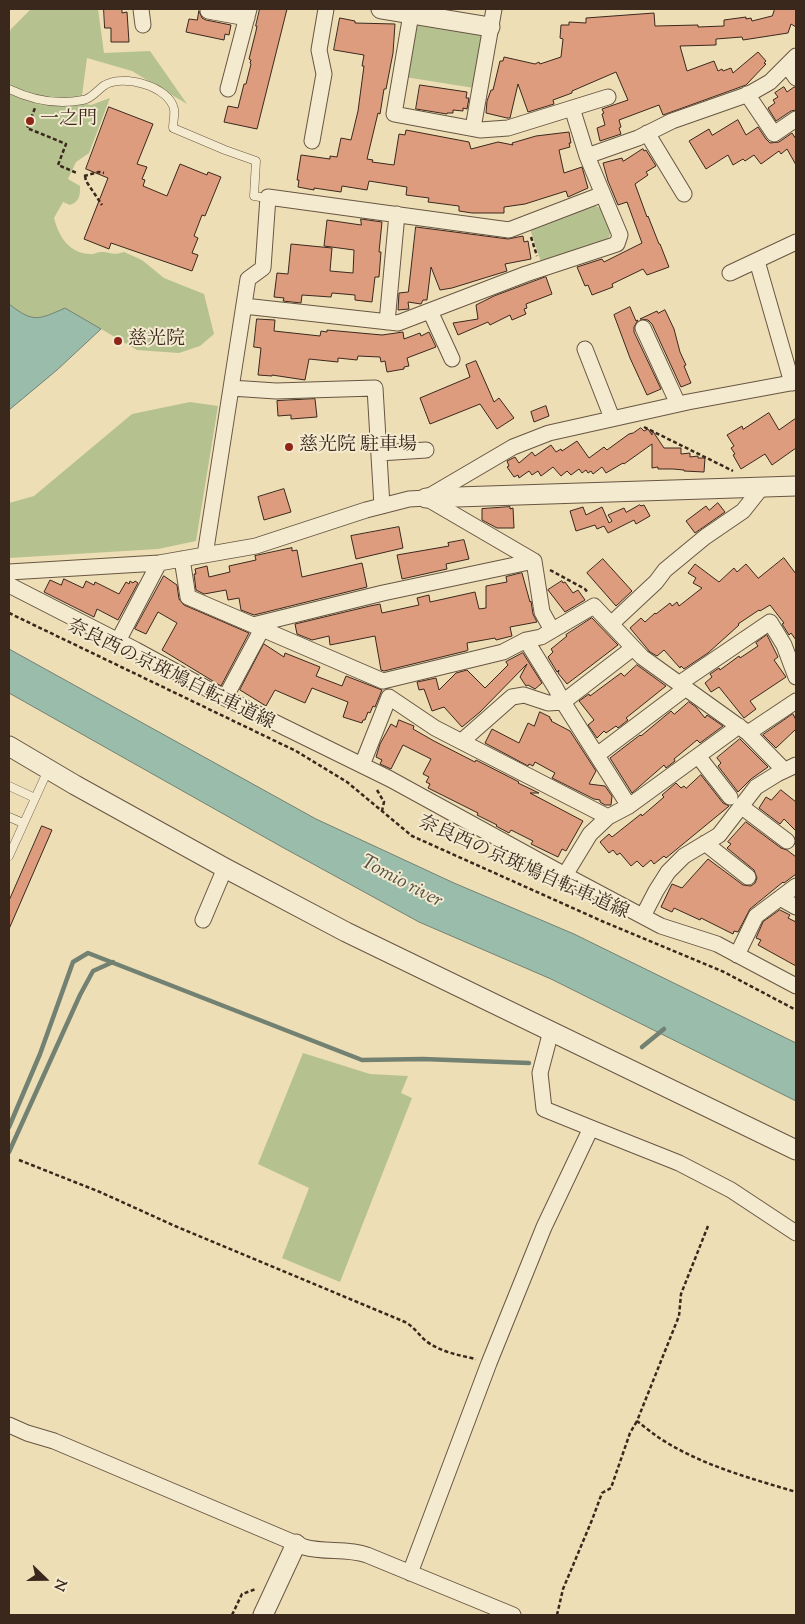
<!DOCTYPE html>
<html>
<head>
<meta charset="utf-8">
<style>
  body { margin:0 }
  #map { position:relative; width:805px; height:1624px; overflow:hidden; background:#eddeb5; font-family:"Sorts Mill Goudy",serif }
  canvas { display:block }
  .frame { position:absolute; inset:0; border:10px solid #3b281d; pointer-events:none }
  .north { position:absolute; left:20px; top:1554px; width:50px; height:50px; -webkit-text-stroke:4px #f3eacf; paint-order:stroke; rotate:112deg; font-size:14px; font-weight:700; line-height:20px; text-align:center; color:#3b281d }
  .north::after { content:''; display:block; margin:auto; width:18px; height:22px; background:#3b281d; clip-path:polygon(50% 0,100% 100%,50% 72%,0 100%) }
</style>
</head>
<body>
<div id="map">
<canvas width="805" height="1624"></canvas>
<div class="frame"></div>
<div class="north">N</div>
</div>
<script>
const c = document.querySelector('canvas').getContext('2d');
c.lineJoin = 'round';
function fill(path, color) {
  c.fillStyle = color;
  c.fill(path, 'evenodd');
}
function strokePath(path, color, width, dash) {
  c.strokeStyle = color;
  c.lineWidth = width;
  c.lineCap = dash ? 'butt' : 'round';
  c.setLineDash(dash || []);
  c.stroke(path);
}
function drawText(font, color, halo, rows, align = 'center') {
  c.font = font + ' "Sorts Mill Goudy","Noto Serif JP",serif';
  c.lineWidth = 4;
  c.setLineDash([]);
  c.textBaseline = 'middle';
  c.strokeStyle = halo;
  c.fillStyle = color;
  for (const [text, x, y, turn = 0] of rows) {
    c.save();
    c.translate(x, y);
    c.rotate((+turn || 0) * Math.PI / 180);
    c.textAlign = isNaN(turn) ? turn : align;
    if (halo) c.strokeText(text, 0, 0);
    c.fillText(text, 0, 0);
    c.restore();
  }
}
fill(new Path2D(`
  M31,9H98L104,53L150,51L187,104L132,71L87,58L81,103L91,105L110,98L89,153L76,162L68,179L80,186C80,196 80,201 70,205L63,202L54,218C59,237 69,253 90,254C94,255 97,252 101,252C112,252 112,256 124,252L142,260L164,278L204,294L214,334L200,346L179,353L137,350L65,308C38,320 33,323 9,304V34L11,29Z
  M421,21L478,32L483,40L474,88L405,77L414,28Z
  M592,205L601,208L611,231L608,240L541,262L530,229Z
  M190,402L218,406L196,541L158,549L9,558V503L34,496L132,414Z
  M303,1053L370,1074L408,1076L401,1093L412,1098L340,1282L282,1258L309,1188L258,1164Z`), '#b5c290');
const water = new Path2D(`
  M9,304C33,323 38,320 65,308L101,329L57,370L9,410Z
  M9,649L316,819L454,883L574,934L796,1043V1101L551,979L419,922L282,847L9,693Z`);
fill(water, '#99bcab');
strokePath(water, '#738172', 1);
strokePath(new Path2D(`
  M642,1047L664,1029
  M9,1127L40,1054L73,962L88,953L362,1060L423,1059L529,1063
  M9,1152L80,995L93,971L113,962`), '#738172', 4.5);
const building = new Path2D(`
  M104,9H122V13L127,12L129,42H111V28H105Z
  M260,9H287L257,129L224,122L228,106L238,108L244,84H246L251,64L250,63L251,60L249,59L256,31L257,26H256Z
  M775,9H796V27L791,24L788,33L743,40L742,37L716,39V45L680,46L687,71L714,61L718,71L722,69L723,71L731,68L733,73L758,52L766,61L764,63L766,64L746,85L663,115L659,105L619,120L621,127L619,128L621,134L600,141L597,128L605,125L602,114L604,113L602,109L628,100L616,72L572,91V93L553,100L554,104L528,112L518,84L510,118H507L486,113L487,101L491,90H493L500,61H503L504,57L535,64L539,62L540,64L561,57L563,39L560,38L561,25H569V22L586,23V18L654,13L655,26L698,25V27L724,26V20L746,17V19L751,18L752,21L772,16Z
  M199,11L202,18L206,20L231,25L229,35L225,34L224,40L186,32L189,19L197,20Z
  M340,18L355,21V23L395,24L393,53L386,89H384L380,114L378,113L367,159L373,160L372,162L394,165L399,134L405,135L406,130L469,142L471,149L498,142L513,145L512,143L536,136L569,132L571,143H569L570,147L559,150L564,173L582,167L588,188L568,197L566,191L525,204L504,207V213H472L459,211V206L428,202L429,198L406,195L407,187L369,181L367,190L342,186L341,192L314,188V190L298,187L299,180H297L301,155L330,159V156L337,157L341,138L351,140L358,111L364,66H362L364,55L334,50Z
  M420,85L467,92L466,98H469L467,109L463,108V111L453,110V113H447V114L416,109Z
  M784,87L787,92L794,87H796V110L791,111L776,121L768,108L775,103L773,100L778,97L775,93Z
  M109,107L153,124L137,164L147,167L142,179L145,180L143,186L167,196L180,164L207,175L208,172L221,177L205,216L202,215L194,236L198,238L192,253L198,255L192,271L111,243L109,249L84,239L108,178L86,169Z
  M738,120L746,135L758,127L766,139L770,143L779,142L792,133L796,139V165L787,149L781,154L779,151L761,164L754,155L745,161L743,159L733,165L728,155L706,169L689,141L709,129L712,135Z
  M643,149L644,151L646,150L656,166L646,172L648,175L635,184L647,217L648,216L659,244H660L669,267L647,275L643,269L612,284L613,287L592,295L588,285L585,286L577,267L602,259L604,262L642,243L627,202L618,205L608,181L603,163L622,158L623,161Z
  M361,219L382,222L379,252H381L379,277H375L372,302L355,300V295L332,293L331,297L302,295L301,303L283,301L284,298L274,297L277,273L288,274L291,244L332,248L330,271L353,273L354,250L324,246L327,220L361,225Z
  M416,227L508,239L523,236L524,242L528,241L531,259L505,264L507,271L452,288L440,290L431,267L427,300H423L421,304L408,302L409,309L398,310L399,293L408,292Z
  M546,277L552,294L526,304L527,308L524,309L526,314L512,320L510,315L490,325L488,322L458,335L453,323L478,319L476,305L494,296Z
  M630,307L636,321L638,320L634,327V332L661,389L647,395L630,358L614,315Z
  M665,310L674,329L680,352L686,365L684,366L691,383L681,387L652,324L648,320L640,319L657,311L658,313Z
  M257,319L275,320L274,331L320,336L321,331L327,332V330L382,335L403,332L404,339L420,333L421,336L429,332L436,347L407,358L409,366L404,367V369L387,372L385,361L381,362L380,357L358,356L357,360L338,358V362L309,359L305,380L272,375V376L258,375L261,348L254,347Z
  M476,361L494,402L499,398L514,418L497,429L480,404L430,424L420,398L470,377L466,365Z
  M315,399L317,417L291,419V415L278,416L277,401Z
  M546,406L549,416L534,422L531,412Z
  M769,413L779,430L796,418V448L772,465L765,454L741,469L733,455L735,454L731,448L734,446L727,435L742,426L743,429Z
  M641,428L644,431L648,429L652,435V430L664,448H681V454L690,453V457L698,456V458H705L704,472L684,471V470L673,469H658V467L652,468V444L624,464L623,463L606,473L602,467L593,474L591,471L588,473L586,470L582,473L579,469L571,475L567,471L561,476L553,467L541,476L538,471L532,475L529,471L519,478L518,475L514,477L507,467L509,466L507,461L515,457L519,463L532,452L535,456L551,445L556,452L561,449L562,451L577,441L589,458L604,447L607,450L629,434L633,433Z
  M284,489L291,512L264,520L258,497Z
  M718,503L725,512L695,533L686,521L706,506L709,510Z
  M640,505L641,506L644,505L650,516L636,524L634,520L608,533L604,526L597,529L595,525L576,531L570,511L583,507L586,515L602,507L609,523L612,521L608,515L624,508L626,512Z
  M510,507V509L513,508L514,528H497L482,520V509Z
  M399,527L403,548L356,559L351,536Z
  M464,540L469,559L446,564L447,569L402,579L397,555L449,546L448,543Z
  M292,548V551L297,550L302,577L362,563L367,587L254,615L241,610L239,598L228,600L226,590L204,594L196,590L194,574H196L195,569L207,566L209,577L230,572L229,566L256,560L255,556Z
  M784,558L796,574V640L791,633L789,635L782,624L784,623L770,605L760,611L759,610L738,624L739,625L708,653L684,669L681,666L680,668L664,650L657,656L650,652L630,628L641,618L645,622L655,613L656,614L670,603L672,606L677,602L679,606L702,588L693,583L696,578L688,573L695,564L719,582L734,568L737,572L746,564L758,578Z
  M603,559L632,591L616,606L587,573Z
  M522,573L530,602L531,601L533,614L537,622L510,627L512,636L496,640L495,638L467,643L468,650L466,651L384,671L381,670L375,636L330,645L329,636L312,640L297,634L295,624L370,606L380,604L382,613L419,605L417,598L429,595L430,602L475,592L479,609L486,608V586L507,582L506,577Z
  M164,576L177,585L179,599L184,605L249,633L221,686L162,650L177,623L158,612L146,634L135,629Z
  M64,579L83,588L86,581L94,585L95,582L119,594L126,582L129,584L130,581L133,583L135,581L138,583L118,620L97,609L94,617L44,592L50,580L61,585Z
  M562,581L563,583L565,582L573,593L578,590L585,600L565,612L548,590Z
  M592,618L618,645L567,684L558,673L559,670L557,672L548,657L553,652L551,649L567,636L566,635Z
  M767,635L778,657L774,660L786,677L750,701L756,709L744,718L719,687L711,692L705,683L712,677L710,674L719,668L720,670L739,656L740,658L758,646L756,643Z
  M264,644L284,657L285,653L320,667L316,676L342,686L346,676L382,690L375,707L373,706L370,713L368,712L365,720H363L362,723L343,717L348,702L312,688L305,703L275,690L266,706L240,690Z
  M523,653L542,683L535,689L528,685L526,686L520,677L527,664L480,712L462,727L444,707L432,711L424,689L419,690L417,682L436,678L439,690L456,673L467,670L485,688L508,665L506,662Z
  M637,665L666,686L626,718L628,720L618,728L616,726L606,733L604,731L597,738L588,725L594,720L579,701L589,694L590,696L621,673L624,676Z
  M689,702L696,707L705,718L707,715L723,726L700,743L697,740L674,759L675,761L666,768L664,765L632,793L610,758L640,735L641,736L671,711L674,714Z
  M540,712L550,717V719L552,720L551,721L570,731L596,771L589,784L605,786L612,796L611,805H605L600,802V800L594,799L552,778L555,773L535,762L533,766L529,764L528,766L485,743L492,729L519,743L528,723L534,726Z
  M793,714L796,720V729L776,748L763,735Z
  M399,720L414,726L413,729L434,741L475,762L476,760L519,782L518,783L539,793H530L583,821L566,851L562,849L558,857L531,844L533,841L511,830L509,833L496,826L497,825L477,815L478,813L428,788L430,784L426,782L429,777L423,774L431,759L403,745L391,769L380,764L382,760L376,757L380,744L391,724L396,727Z
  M740,739L768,767L751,779L738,792L718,766L721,763L717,758Z
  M701,775L723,803L729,806L728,807L666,858L664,856L654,864L651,860L643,867L637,861L631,866L620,853L617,855L613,850L609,853L600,842L609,834L612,837L641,814L642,816L664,797L662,795L676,783L681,788L684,786L686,788Z
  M781,790L796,802V831L784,819L780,824L759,808L766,797L771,800Z
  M746,822L781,848L787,850L796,857V874L784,883L783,882L750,909L738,932L734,931L733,934L701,918L700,920L674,908L672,912L661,907L672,884L682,888L708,859L743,885L751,886L755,883L757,878L754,870L727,848L731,844L728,842Z
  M42,826L52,830L9,929V901Z
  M780,910L790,915L788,918L796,922V966L758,945L761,940L756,938L763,922Z`);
fill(building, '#dd9c7d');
strokePath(building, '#3b281d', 1);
const service = new Path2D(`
  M9,89C32,100 58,105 83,100C92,99 98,89 105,85C123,74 169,86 174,109C175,115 173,122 173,128L225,150L256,161L254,196L260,197
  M9,786L35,798
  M9,817L23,823
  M9,856L48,770`);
const minor = new Path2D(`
  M141,9L143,25
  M208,11L247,18
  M411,14L394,114L480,130L508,128L608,97
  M787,65L796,78
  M228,89L249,9
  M747,94L774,134L796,119
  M473,128L494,9
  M647,133L684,194
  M312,141L324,74L319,50L326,9
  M587,156L638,138L672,121L749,94L770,82L796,56
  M757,261L792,383
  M730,273L796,242
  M244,306L398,323L526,274L617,244L620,235L587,156L572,108
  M430,311L452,359
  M387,322L397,214
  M643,328L678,404
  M585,349L612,418
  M231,388L276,391L375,388L382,506
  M379,453L426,450
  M426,498L534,561
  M205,555L248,279L263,268L268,197L509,230L603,194
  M182,559L188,597L383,681L503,652L526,640L541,637L594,606L642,657L748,733L784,770
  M534,561L542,612L552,630
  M9,572L159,563L256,546L366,510L409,499L426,498L513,447L549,433L688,402L796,382
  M9,585L136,650L217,694L390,779L565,875L661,926L717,944L796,986
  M611,624L656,582L665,570L705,537L743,511L762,487
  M253,625L383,593L534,561
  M526,640L555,687L563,702L629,806L739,726
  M118,641L159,563
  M680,683L770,622L784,645L796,677
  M225,698L262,629
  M748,733L796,701
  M462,741L512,697L524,695L548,703L563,702L633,648
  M597,755L686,688
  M698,756L730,797
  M362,765L389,697L435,728L608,817
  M742,807L787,841
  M705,843L748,877
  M565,875L590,834L608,817L629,806
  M780,898L796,907
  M643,916L656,891L668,872L684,856L719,835L756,787L777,774L796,765
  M203,920L225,868
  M737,955L756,916L796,886
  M591,1128L679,1163L731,1190L796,1233
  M9,1425L27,1433L54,1441L304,1547C325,1553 346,1548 367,1555L513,1615
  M410,1573L489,1363L544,1227L591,1128L544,1109L540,1073L551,1031`);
const tertiary = new Path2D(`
  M381,9L490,27
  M426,498L796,486
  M9,746L75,785L225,868L346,932L796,1150
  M263,1615L296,1544`);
strokePath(service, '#685643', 9);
strokePath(minor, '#685643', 17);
strokePath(tertiary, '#685643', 21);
strokePath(new Path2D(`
  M31,118L35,108
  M29,124L27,128L66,144L58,165L77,173
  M84,176L99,172L104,173
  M85,176L86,181L102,205
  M531,237L537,256
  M644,427L733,471
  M550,570L585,589L588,593
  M9,613L296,751L347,782L412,836L604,922L724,972L796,1010
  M377,790L384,802L382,811
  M19,1160L100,1192L175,1226L405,1322C414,1327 419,1335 426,1341C441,1352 458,1355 476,1359
  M708,1226L681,1294L679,1316L637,1421C647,1429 657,1437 669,1444C708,1467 753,1479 796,1492
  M232,1615L242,1594L256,1589
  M557,1615L563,1589L592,1520L602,1493L611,1488L630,1433L637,1421`), '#3b281d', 2.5, [4, 2.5]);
strokePath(service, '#f3eacf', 8);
strokePath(minor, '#f3eacf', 15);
strokePath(tertiary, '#f3eacf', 19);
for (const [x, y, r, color] of [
  [30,121,5,"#8f2418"],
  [118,341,5,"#8f2418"],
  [289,447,5,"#8f2418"]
]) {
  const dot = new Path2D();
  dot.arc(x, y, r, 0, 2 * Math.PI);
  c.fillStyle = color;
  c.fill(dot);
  strokePath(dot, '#f3eacf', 2);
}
drawText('19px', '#3b281d', '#f3eacf', [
  ["一之門",40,121],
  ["慈光院",128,341],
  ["慈光院 駐車場",299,447]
], 'left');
drawText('19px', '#3b281d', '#f3eacf', [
  ["奈良西の京斑鳩自転車道線",170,676,26],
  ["奈良西の京斑鳩自転車道線",523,869,24]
]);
drawText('italic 20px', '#524d40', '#f3eacf', [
  ["Tomio river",401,883,28]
]);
</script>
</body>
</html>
